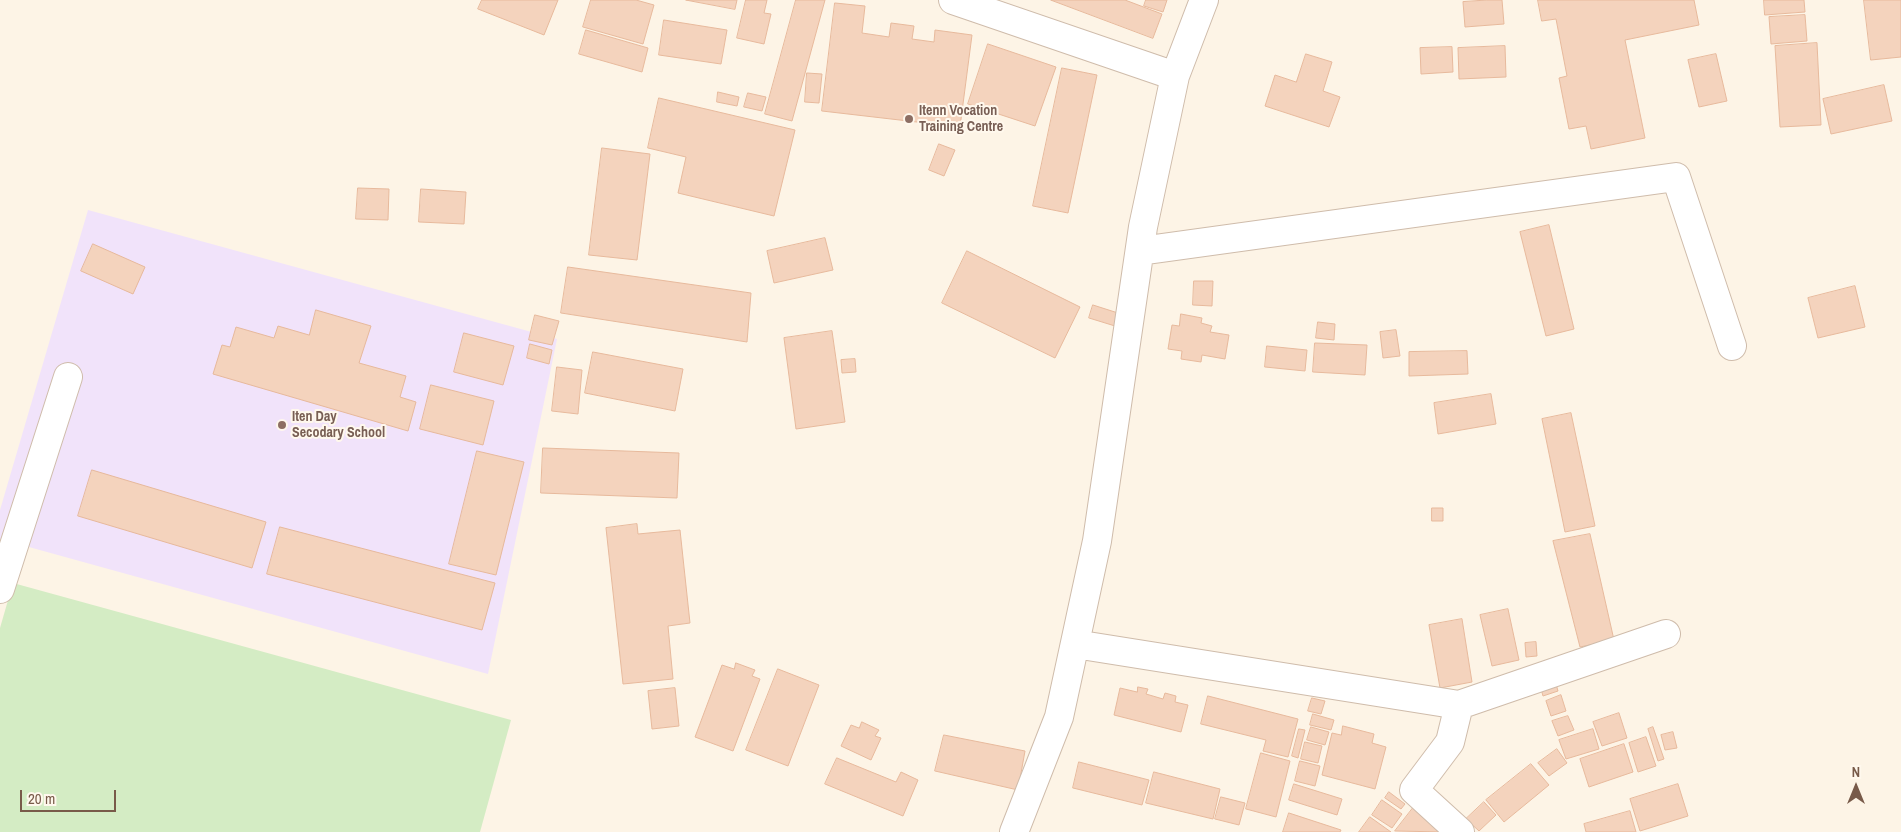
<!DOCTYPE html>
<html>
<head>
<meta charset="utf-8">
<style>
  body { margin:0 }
  #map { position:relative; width:1901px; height:832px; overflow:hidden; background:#fdf4e6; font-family:"Archivo Narrow",sans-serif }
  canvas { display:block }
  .north { position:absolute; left:1831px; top:762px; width:50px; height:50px; -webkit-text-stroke:4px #fff8ed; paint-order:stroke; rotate:0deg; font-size:14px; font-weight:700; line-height:20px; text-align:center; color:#785a49 }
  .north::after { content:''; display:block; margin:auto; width:18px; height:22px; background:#785a49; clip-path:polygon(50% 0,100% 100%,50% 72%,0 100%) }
  .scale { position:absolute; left:20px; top:790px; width:96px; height:22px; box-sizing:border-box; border:2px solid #785a49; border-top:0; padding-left:6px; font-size:15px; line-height:18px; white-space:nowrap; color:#785a49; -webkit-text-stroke:4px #fff8ed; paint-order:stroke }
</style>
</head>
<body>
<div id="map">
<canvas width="1901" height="832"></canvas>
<div class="north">N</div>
<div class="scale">20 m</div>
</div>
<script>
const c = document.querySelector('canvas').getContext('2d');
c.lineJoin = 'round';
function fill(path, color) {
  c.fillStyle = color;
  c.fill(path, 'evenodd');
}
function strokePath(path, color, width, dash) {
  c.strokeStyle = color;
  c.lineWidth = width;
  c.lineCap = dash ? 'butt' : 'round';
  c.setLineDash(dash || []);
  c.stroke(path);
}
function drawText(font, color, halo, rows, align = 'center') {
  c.font = font + ' "Archivo Narrow",sans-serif';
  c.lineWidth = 4;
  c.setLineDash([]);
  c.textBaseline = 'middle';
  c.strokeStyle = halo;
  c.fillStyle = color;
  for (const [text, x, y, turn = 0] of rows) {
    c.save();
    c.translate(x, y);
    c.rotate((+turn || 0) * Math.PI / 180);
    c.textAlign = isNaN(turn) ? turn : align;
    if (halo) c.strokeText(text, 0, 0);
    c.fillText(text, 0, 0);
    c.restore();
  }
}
fill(new Path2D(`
  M88,210L557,339L488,674L0,539V510Z`), '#f1e3fa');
fill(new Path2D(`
  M13,583L511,720L480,832H0V628Z`), '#d4ecc4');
const building = new Path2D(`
  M482,0H558L544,35L478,9Z
  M591,0H636L654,5L643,44L583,27Z
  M686,0H737L735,9Z
  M746,0H767L764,13L771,14L764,44L737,38Z
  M796,0H825L792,121L765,114Z
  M1051,0H1125L1162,14L1153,38Z
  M1146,0H1167L1163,12L1144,6Z
  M1487,0H1502L1504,24L1465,27L1463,2Z
  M1538,0H1694L1699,25L1625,40L1645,138L1591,149L1586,126L1569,129L1559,78L1567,76L1556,19L1542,21Z
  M1764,0H1804L1805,12L1765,15Z
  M1864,0H1901V57L1871,60Z
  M835,3L865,6L862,33L889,37L891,23L914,26L912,39L934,42L935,30L972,35L960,127L822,111Z
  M1805,15L1807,41L1771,44L1769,17Z
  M664,20L727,30L721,64L659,55Z
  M586,30L648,48L642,72L579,54Z
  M1817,43L1821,125L1780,127L1775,46Z
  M988,44L1056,67L1035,126L968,104Z
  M1505,46L1506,77L1459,79L1458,48Z
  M1452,47L1453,72L1421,74L1420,48Z
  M1306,54L1332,62L1323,91L1340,97L1329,127L1265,106L1275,75L1296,82Z
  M1716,54L1727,101L1699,107L1688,60Z
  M1062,68L1097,75L1068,213L1033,206Z
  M807,73L822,74L819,103L805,102Z
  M1884,85L1892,121L1831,134L1823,99Z
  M718,92L739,97L737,106L717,102Z
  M748,93L766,97L762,111L744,107Z
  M659,98L795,130L774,216L678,193L686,157L648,148Z
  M939,144L955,150L944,176L929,170Z
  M602,148L650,154L637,260L589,255Z
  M358,188L389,189L388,220L356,219Z
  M421,189L466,192L464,224L419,222Z
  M1549,225L1574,329L1546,336L1520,232Z
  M825,238L833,270L774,283L767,251Z
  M93,244L145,267L133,294L81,271Z
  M967,251L1080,307L1055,358L942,303Z
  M568,267L751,293L747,342L561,313Z
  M1194,281H1213L1212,306L1193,305Z
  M1855,286L1865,327L1818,338L1808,298Z
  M1093,305L1118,313L1115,326L1089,318Z
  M316,310L371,326L359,363L406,376L400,397L416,402L408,431L213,374L222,345L230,347L236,327L274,338L278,326L309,335Z
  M1181,314L1202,318L1201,323L1212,326L1210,332L1229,335L1225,359L1202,355L1201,362L1181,359L1182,351L1168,349L1172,325L1179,326Z
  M535,315L559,321L552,345L529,340Z
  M1318,322L1335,324L1334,340L1316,338Z
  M1396,330L1400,356L1383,358L1380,332Z
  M832,331L845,422L796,429L784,338Z
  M464,333L514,346L503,385L454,372Z
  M1315,343L1367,345L1365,375L1313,372Z
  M530,344L552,350L549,364L527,358Z
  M1267,346L1307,350L1305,371L1265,367Z
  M1467,351L1468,374L1409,376V352Z
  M593,352L683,369L675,411L585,393Z
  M855,359L856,372L842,373L841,360Z
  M557,367L582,370L578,414L552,411Z
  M431,385L494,401L483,445L420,429Z
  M1491,394L1496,424L1438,434L1434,403Z
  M1571,413L1595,526L1565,532L1542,419Z
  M543,448L679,453L677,498L541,493Z
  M477,451L524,462L496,575L449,564Z
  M92,470L266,522L252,568L78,516Z
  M1432,508H1443V521H1432Z
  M637,524L638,534L680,530L690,623L668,626L673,679L623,684L606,528Z
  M280,527L495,583L482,630L267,574Z
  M1590,534L1614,640L1580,647L1553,541Z
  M1508,609L1519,660L1492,666L1480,615Z
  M1462,619L1472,682L1440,688L1429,625Z
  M1536,642L1537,656L1526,657L1525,643Z
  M736,663L755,670L752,676L760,679L733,751L695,737L722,665L734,669Z
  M778,669L819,685L788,766L746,750Z
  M1556,684L1558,691L1543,696L1541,689Z
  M1138,687L1148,689L1146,694L1163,699L1165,693L1176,696L1175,702L1188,705L1181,732L1114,715L1120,688L1137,692Z
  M675,688L679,726L652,729L648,691Z
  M1561,695L1566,711L1551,716L1546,701Z
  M1208,696L1298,719L1288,757L1263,751L1266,740L1201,724Z
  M1312,698L1325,701L1321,714L1308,711Z
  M1619,713L1627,738L1602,746L1593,722Z
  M1313,714L1334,720L1331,730L1310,725Z
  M1568,716L1574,730L1558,736L1552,721Z
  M862,722L879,730L875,736L881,738L871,760L841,746L851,725L859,728Z
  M1343,726L1374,734L1372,743L1386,747L1375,789L1322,775L1332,733L1341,735Z
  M1311,727L1329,732L1325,745L1307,740Z
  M1653,727L1664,759L1658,761L1648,729Z
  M1299,729L1305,730L1298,758L1292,756Z
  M1593,729L1599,749L1566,759L1559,740Z
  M1673,732L1677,748L1665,750L1661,735Z
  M944,735L1025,751L1018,790L935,771Z
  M1646,737L1656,766L1638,772L1629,743Z
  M1305,742L1322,746L1318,763L1301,759Z
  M1624,744L1633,772L1589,787L1580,759Z
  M1557,749L1567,763L1549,776L1538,763Z
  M1261,753L1290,761L1276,817L1246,809Z
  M837,758L896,782L901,772L918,780L903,816L825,784Z
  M1300,761L1320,766L1315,786L1295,781Z
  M1079,762L1149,780L1142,805L1073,788Z
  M1531,764L1549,785L1504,822L1486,800Z
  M1154,772L1220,789L1213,819L1146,803Z
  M1294,784L1342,799L1337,815L1289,800Z
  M1678,784L1688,816L1640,831L1630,799Z
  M1389,792L1405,804L1401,809L1385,798Z
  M1221,797L1245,803L1239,825L1215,819Z
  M1382,800L1402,814L1392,828L1372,815Z
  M1484,802L1496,815L1479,831L1466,819Z
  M1413,808L1444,832L1395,831Z
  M1630,811L1636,832H1586L1584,824Z
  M1289,813L1341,830L1340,832H1283Z
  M1370,817L1391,832H1359Z`);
fill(building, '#f4d3bd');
strokePath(building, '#e7b99c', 1);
const minor = new Path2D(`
  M953,0L1175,76
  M1140,251L1676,177L1732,346
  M0,589L68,377
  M1075,644L1459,705L1666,634
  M1459,705L1450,742L1414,790L1460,832
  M1014,832L1059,717L1097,541L1143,227L1175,76L1204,0`);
strokePath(minor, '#cfbcab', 30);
strokePath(minor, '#fff', 28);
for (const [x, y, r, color] of [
  [909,119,5,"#8d6e63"],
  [282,425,5,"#8d6e63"]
]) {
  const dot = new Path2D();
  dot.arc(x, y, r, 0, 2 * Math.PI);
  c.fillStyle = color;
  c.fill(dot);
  strokePath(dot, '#fff8ed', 2);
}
drawText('bold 14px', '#785e54', '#fff8ed', [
  ["Itenn Vocation",919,111],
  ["Training Centre",919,127],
  ["Iten Day",292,417],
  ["Secodary School",292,433]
], 'left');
</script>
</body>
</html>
